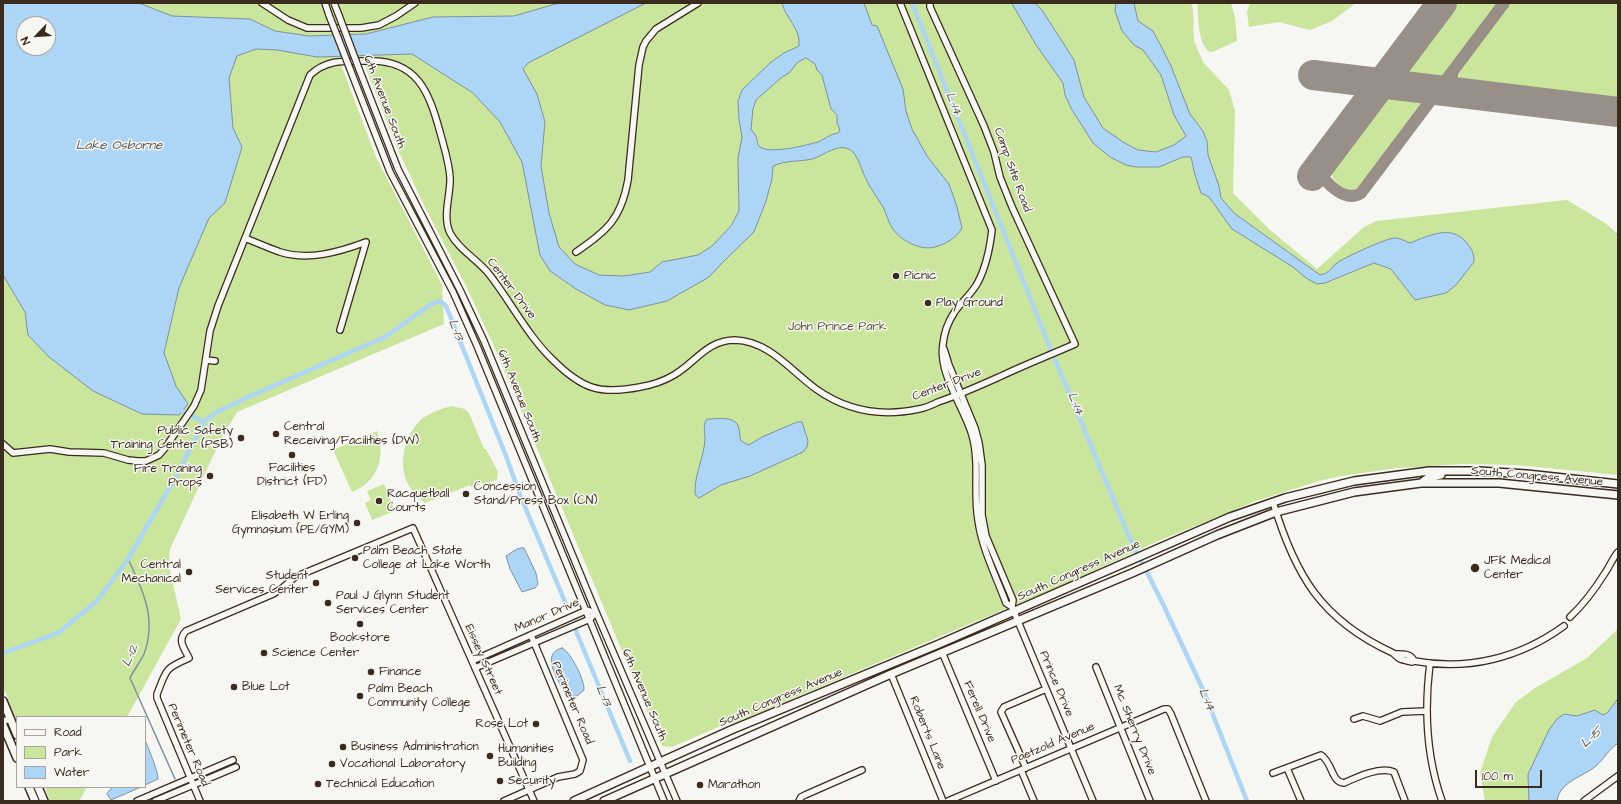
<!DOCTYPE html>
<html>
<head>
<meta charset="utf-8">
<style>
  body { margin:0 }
  #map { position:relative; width:1621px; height:804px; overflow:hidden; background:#f6f6f2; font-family:"Architects Daughter",sans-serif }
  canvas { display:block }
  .frame { position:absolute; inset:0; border:4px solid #3b2a1e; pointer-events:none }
  .legend { position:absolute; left:16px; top:716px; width:130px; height:72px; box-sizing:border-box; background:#f6f6f2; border:1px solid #aba49d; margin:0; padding:5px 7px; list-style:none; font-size:12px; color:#3b2a1e }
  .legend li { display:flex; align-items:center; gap:8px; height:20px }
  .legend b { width:20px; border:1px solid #aba49d }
  .north { position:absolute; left:16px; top:16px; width:40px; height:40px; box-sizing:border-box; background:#f6f6f2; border:1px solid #aba49d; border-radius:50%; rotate:245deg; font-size:11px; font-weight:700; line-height:16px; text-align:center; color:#3b2a1e }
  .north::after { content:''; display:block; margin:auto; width:14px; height:18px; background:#3b2a1e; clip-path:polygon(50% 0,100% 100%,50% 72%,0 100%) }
  .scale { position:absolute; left:1475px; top:770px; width:67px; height:18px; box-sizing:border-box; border:2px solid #3b2a1e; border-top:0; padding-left:5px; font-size:12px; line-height:14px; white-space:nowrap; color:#3b2a1e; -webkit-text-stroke:3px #f6f6f2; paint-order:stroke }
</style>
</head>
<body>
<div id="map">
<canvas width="1621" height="804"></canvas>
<div class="frame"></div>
<ul class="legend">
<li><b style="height:5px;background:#f6f6f2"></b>Road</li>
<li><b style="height:11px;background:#cae59c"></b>Park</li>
<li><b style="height:11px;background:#acd5f6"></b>Water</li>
</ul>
<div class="north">N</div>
<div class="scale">100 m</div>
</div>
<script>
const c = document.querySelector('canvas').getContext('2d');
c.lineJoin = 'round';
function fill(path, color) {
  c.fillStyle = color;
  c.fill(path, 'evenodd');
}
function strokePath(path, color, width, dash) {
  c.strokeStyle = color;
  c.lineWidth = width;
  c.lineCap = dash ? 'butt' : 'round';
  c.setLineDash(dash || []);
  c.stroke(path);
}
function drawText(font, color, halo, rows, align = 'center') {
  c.font = font + ' "Architects Daughter",sans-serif';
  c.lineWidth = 3;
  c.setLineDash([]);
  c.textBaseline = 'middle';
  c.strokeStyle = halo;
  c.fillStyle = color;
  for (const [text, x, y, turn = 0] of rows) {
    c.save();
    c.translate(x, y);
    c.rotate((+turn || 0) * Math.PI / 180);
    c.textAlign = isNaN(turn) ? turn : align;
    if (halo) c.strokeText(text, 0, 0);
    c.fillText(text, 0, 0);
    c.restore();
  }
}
fill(new Path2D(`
  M3,3H1191L1193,9L1194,41L1203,62L1229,90L1235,111L1233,193L1269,229L1317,269L1364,227L1376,221L1567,200L1605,223L1618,234V475L1516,465L1463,464L1397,468L1341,476L1319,481L1256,501L1156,542L1060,586L737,722L723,725L672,747L662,746L494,346L466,286L424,205L398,150L363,61L340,62L376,157L442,285L444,324L237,412L220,441L170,549L169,566L181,619L127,717H17V721L3,687ZM24,24H48V48H24Z
  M1197,3H1231L1235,17L1237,41L1212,52L1208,51C1197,38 1199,20 1197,3Z
  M1250,3H1356L1332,21L1310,30L1279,22L1249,27L1247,12Z
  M1457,3H1498L1443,76L1437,80L1401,78Z
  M1509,3H1618V104L1464,85C1459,81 1458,76 1459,69Z
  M1389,91L1420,96L1424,100L1359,187L1353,190L1345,189L1338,184L1333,178L1331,171L1334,163Z
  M451,406L465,409L469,413L484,449H486L498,472L497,480L471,487L470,485L425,503C418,497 411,491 407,482C398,461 405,433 423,418C432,412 441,409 451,406Z
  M377,431C386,456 378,482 352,492L334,452L335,449Z
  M384,484L395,511L372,520L365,503L371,500L367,491Z
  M1618,629V743C1609,749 1604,759 1596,766C1583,777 1560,781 1557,801H1485L1480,773L1492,737L1516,702L1535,688L1587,658Z
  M45,787H87L79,801H50Z`), '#cae59c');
const water = new Path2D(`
  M3,3H139L172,16L250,19L275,31L309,36L366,34L433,17L514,16L559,3H646L528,63L523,69L537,94L545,122L541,166L549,213L559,247L575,264L599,275L624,276L650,272L662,262L698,255L712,246L731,226L739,211L738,158L742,137L739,120L738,101L742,90L771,62L784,53L799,46C801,28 785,18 782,3H864L872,25L877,26L903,89L906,111L912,129L927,156L949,184L957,207L962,228C956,238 946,244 935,247C921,251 901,241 893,229C888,223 887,214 883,207C878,198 871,190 867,181C862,172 859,158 852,151C839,141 824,156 812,159C799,162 786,160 773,166L772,179L766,201L754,232L724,261L709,277L667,301L629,310L605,305L576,289L550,271L540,255L522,162L500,122L473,93L412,54L317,57L277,50L256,49L237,56L229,78L233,128L242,147L225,203L209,218L179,288L164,353L176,386L188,404L179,415L142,414L93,391L49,357L28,335L25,312L3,275ZM24,24H48V48H24ZM806,58L815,64L817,70L822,75L831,109L837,115V123L840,130L838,133C830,134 825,139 818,142C807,145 766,156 758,145C758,145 757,140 757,139C756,135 753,132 751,129L753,109L756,100L782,77L789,73L797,63Z
  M1012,3H1035L1042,10L1074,60L1084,97L1103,128L1123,142L1138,150L1156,152L1174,145L1186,136L1174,115L1161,75L1143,50L1134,45L1122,31L1115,11L1116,3H1134L1138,21L1153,31L1161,46L1171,66L1190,114L1203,131L1207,141L1208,155L1219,186L1221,198L1234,213L1320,275C1332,272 1329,269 1337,263C1343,258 1389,237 1395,238C1400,238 1405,241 1410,243C1428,236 1451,224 1466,242C1472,249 1474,253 1474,262L1456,285L1446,293L1415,300L1391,269L1374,263L1325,283L1317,284L1306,278L1293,267L1232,229L1209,197L1201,193L1195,175L1191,157H1183L1159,167H1136L1126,165L1110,157L1093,143L1072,110L1065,95L1063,83L1036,45Z
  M709,419C717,419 733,416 738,425C740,430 739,436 741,441L749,445L762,437L797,422H802L808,441L807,447L803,452L750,476L721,485L699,498C696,496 695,495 695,491C695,473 704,457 705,439C705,432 703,426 706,420Z
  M524,548L536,573L538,584L535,588L522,592L510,569L506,556L517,549Z
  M562,648C570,651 585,680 584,690L577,696L569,697L565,694C559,680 539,654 562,648Z
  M1618,699V743C1609,749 1604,759 1596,766C1583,777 1560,781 1557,801H1529L1528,774L1549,730L1557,719L1564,714L1577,716L1595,710L1603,715L1607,713Z
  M145,740C148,747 159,774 158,779L145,785Z
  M113,787H141L111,800L107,794Z`);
fill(water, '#acd5f6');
strokePath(water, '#7f91a0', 1);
strokePath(new Path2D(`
  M128,559C143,590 157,619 144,654C140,662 134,670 130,678L175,779`), '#7f91a0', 1.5);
strokePath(new Path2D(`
  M912,3L1049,345L1130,539L1163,604L1204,692L1247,801
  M182,411L204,422
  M576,631L630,761
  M3,653L58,633L97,601L128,559L174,480L204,422L215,413L246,398L385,337L431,304L440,301L446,306L506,456L520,495L568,609`), '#acd5f6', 4.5);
strokePath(new Path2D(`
  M1453,71C1450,82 1454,89 1464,93
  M1317,170C1326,182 1344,204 1361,193L1504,3`), '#989088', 12);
strokePath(new Path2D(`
  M1313,75L1618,112
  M1312,176L1442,3`), '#989088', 30);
const minor = new Path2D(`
  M262,3L288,20L307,28H361L379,25L396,16L415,3
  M325,3L329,15
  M334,3L338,13
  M900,3L992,230C990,247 986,267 978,282C972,294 961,302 954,313C948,322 944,334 943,344C938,374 964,407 972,435C980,463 973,492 978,520C982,549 996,576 1006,603L1012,607L1093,801
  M350,69L390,172L453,292L477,346L664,801
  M359,69L398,169L460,290L484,341L596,612L677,801
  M245,238C257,243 269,248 280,252C309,261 339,252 366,242L340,330
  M576,252C607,231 621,219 628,180L639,65L643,47L646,41L656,29L698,3
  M944,349L949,365L975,428L979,443L982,465V515L986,536L1013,600L1012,607
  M206,360L215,361
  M3,444L13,453L50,449L69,452L104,453L128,460L138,461H146L159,455L165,448L194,406L201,390L210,331L218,306L310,75C327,59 345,61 368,61C417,59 429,92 440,132C444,147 449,162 450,177C451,194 442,216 450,233C459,250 477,259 489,274C511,302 527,335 553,360C582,389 600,395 640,387C652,385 664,381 674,375C695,363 707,340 735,340C769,341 791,371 816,389C847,411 882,417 919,409C925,408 932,405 938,402C959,395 979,386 999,377C1024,365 1050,355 1075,344L1012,207L1000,177L994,152L984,126L930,7V3
  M1273,502C1295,575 1321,620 1393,653C1395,655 1397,657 1400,659C1403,660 1408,661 1412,662L1414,661C1468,671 1520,658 1564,626
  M1570,617C1584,604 1595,589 1605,573C1610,566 1612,559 1618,552
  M942,652L996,781
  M1395,654C1402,654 1411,653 1414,661
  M472,661L587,610L590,611
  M1430,663C1424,711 1426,756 1442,801
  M1096,667L1150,801
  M475,668L590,619L596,612
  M891,674L943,801
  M1354,719L1363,716L1380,721L1402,712L1426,711
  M3,721L11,719
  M1026,768L1001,712L1004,707L1046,689
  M1287,768L1301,801
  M1021,770L1034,801
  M1273,773L1321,755C1333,763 1331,782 1344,783C1357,777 1380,766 1394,772L1405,801
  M137,801L233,760
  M155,801L236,767
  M200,801L157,698V694C167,669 164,669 189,658C184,648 177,640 186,631L273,594L281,589L295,577L413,528L534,801
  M504,801L558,777L575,774L580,771L583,760L531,635
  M799,801L801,797L805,795L862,770
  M948,801L1164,709H1168L1171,714L1206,801
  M1584,801L1618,776`);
const major = new Path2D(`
  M1421,483L1429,477L1441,475
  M3,701L17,735
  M3,725L17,758
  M29,787L35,801
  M38,787L44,801
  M574,801L731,730L939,644L1230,517L1285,498L1354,481L1429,471H1479L1527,474L1618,484
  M604,801L891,674L1132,573L1217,535L1276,512L1354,492L1421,483H1499L1618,495`);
strokePath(minor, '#3b2a1e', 8);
strokePath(major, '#3b2a1e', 10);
strokePath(minor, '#f6f6f2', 5.5);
strokePath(major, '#f6f6f2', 7);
const minorBridge = new Path2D(`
  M338,13L359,69
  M329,15L350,69`);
strokePath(minorBridge, '#3b2a1e', 8, []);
strokePath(minorBridge, '#f6f6f2', 5.5);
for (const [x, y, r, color] of [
  [896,276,4,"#3b2a1e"],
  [928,303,4,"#3b2a1e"],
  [276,434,4,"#3b2a1e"],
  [241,438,4,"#3b2a1e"],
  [292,455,4,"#3b2a1e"],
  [210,476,4,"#3b2a1e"],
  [466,494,4,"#3b2a1e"],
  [379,501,4,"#3b2a1e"],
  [357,523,4,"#3b2a1e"],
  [355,558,4,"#3b2a1e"],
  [1475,568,5,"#3b2a1e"],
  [189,572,4,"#3b2a1e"],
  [316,583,4,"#3b2a1e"],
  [328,603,4,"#3b2a1e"],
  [360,624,4,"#3b2a1e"],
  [264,653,4,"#3b2a1e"],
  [371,672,4,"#3b2a1e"],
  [234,687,4,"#3b2a1e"],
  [360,696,4,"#3b2a1e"],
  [536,724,4,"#3b2a1e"],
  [343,747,4,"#3b2a1e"],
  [490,756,4,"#3b2a1e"],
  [332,764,4,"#3b2a1e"],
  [500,781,4,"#3b2a1e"],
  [318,784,4,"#3b2a1e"],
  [700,785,4,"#3b2a1e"]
]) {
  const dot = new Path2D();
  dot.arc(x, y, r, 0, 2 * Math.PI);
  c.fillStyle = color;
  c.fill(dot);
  strokePath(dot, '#f6f6f2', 1.5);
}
drawText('12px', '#3b2a1e', '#f6f6f2', [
  ["6th Avenue South",384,102,69],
  ["Camp Site Road",1012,170,70],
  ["Center Drive",511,289,53],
  ["Center Drive",947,385,-21],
  ["6th Avenue South",519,396,68],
  ["South Congress Avenue",1537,477,5],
  ["South Congress Avenue",1079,571,-24],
  ["Manor Drive",547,616,-23],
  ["Eissey Street",483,660,66],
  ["Prince Drive",1056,684,67],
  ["6th Avenue South",644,695,67],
  ["South Congress Avenue",781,698,-23],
  ["Perimeter Road",572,703,67],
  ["Ferell Drive",979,712,67],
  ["Mc Sherry Drive",1134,730,68],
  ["Roberts Lane",927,733,68],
  ["Paetzold Avenue",1053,744,-23],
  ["Perimeter Road",188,745,67]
]);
drawText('12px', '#3b2a1e', '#f6f6f2', [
  ["Picnic",904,276],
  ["Play Ground",936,303],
  ["Central",284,427],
  ["Receiving/Facilities (DW)",284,441],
  ["Public Safety",233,431,"right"],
  ["Training Center (PSB)",233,445,"right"],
  ["Facilities",292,468,"center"],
  ["District (FD)",292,482,"center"],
  ["Fire Traning",202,469,"right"],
  ["Props",202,483,"right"],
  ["Concession",474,487],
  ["Stand/Press Box (CN)",474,501],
  ["Racquetball",387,494],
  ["Courts",387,508],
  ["Elisabeth W Erling",349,516,"right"],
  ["Gymnasium (PE/GYM)",349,530,"right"],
  ["Palm Beach State",363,551],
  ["College at Lake Worth",363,565],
  ["JFK Medical",1484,561],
  ["Center",1484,575],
  ["Central",181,565,"right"],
  ["Mechanical",181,579,"right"],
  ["Student",308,576,"right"],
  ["Services Center",308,590,"right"],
  ["Paul J Glynn Student",336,596],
  ["Services Center",336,610],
  ["Bookstore",360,638,"center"],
  ["Science Center",272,653],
  ["Finance",379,672],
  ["Blue Lot",242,687],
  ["Palm Beach",368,689],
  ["Community College",368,703],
  ["Rose Lot",528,724,"right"],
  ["Business Administration",351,747],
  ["Humanities",498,749],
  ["Building",498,763],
  ["Vocational Laboratory",340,764],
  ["Security",508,781],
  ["Technical Education",326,784],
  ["Marathon",708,785]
], 'left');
drawText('12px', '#584f37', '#f6f6f2', [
  ["John Prince Park",837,327]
]);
drawText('italic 13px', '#575554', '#f6f6f2', [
  ["L-14",953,104,68],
  ["Lake Osborne",119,146],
  ["L-13",455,330,69],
  ["L-14",1075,404,68],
  ["L-12",131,656,-65],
  ["L-13",603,696,67],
  ["L-14",1206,700,67],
  ["L-15",1592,738,-42]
]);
</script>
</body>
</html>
